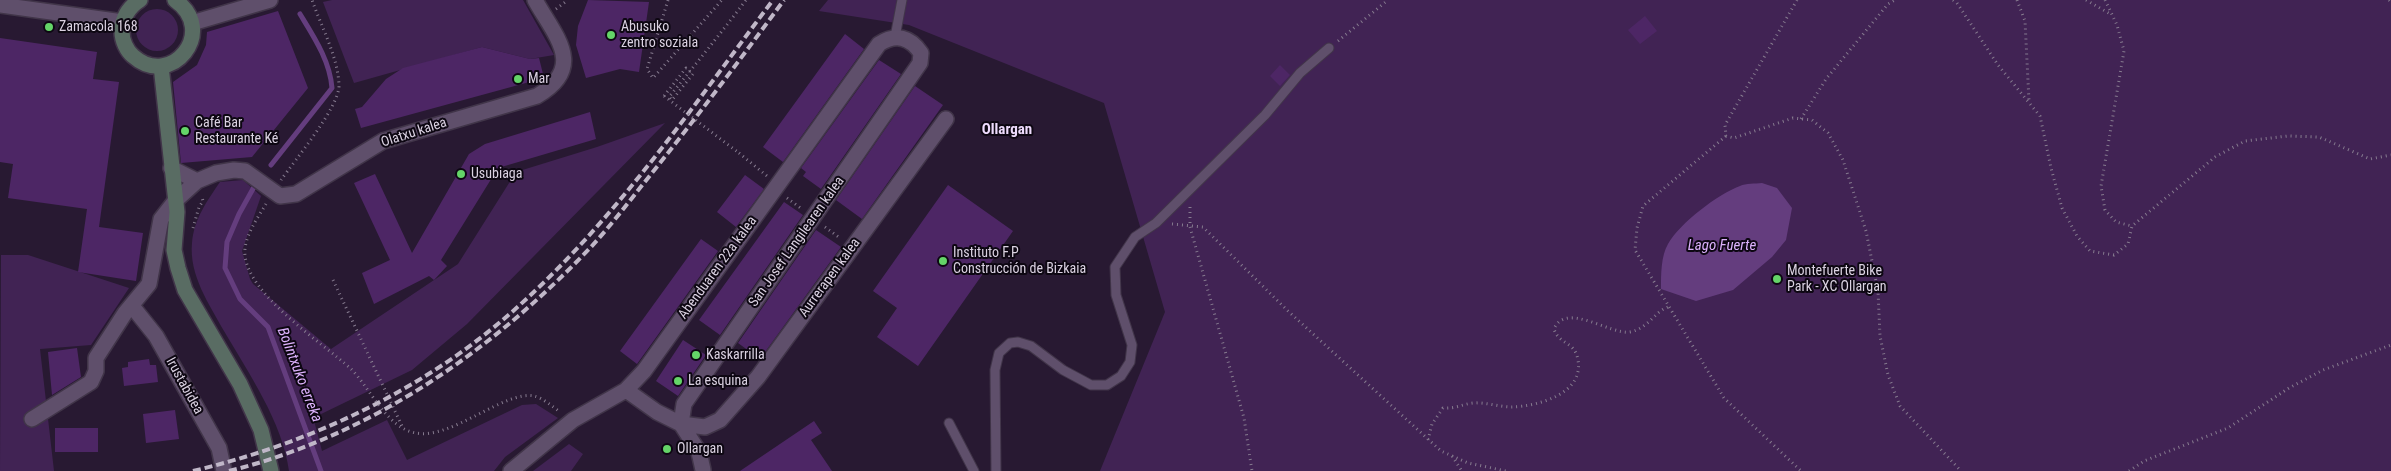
<!DOCTYPE html>
<html>
<head>
<meta charset="utf-8">
<style>
  body { margin:0 }
  canvas { display:block; background:#281932 }
</style>
</head>
<body>
<canvas width="2391" height="471"></canvas>
<script>
const c = document.querySelector('canvas').getContext('2d');
c.lineJoin = 'round';
function fill(path, color) {
  c.fillStyle = color;
  c.fill(path, 'evenodd');
}
function strokePath(path, color, width, dash) {
  c.strokeStyle = color;
  c.lineWidth = width;
  c.lineCap = dash ? 'butt' : 'round';
  c.setLineDash(dash || []);
  c.stroke(path);
}
function drawText(font, color, halo, rows, align = 'center') {
  c.font = font + ' "Roboto Condensed",sans-serif';
  c.lineWidth = 4;
  c.setLineDash([]);
  c.textBaseline = 'middle';
  c.strokeStyle = halo;
  c.fillStyle = color;
  for (const [text, x, y, turn = 0] of rows) {
    c.save();
    c.translate(x, y);
    c.rotate((+turn || 0) * Math.PI / 180);
    c.textAlign = isNaN(turn) ? turn : align;
    if (halo) c.strokeText(text, 0, 0);
    c.fillText(text, 0, 0);
    c.restore();
  }
}
fill(new Path2D(`
  M332,0H523L554,55L530,59L482,47L354,83L323,2Z
  M828,0H2391V471H1100L1165,312L1104,103L909,25L819,11Z
  M136 30a21 21 0 1 1 42 0a21 21 0 1 1-42 0Z
  M665,123L467,324L412,370L319,415L303,379L322,451L387,420L407,460L522,405L536,404L558,418L505,457L494,471H289C283,423 248,372 224,331C209,304 189,275 192,243C194,219 207,201 220,182L243,180L261,196L242,251L250,279L253,284L331,349L458,264L516,172L597,147Z
  M1,255H28L129,288L91,345L40,349L54,471H0Z
  M569,444L583,454L571,471H533Z`), '#412354');
fill(new Path2D(`
  M1762,183L1777,188L1792,208L1786,240L1772,257L1733,290L1696,301L1661,289C1661,274 1661,256 1668,244C1680,223 1718,194 1740,186C1746,183 1755,184 1762,183Z`), '#643d7e');
strokePath(new Path2D(`
  M271,165L332,88C330,61 314,37 300,14
  M254,187L239,214L227,242L225,268L240,299L268,327L321,471`), '#643d7e', 5);
fill(new Path2D(`
  M588,0L649,2L639,72L620,69L586,78L576,45L578,26Z
  M278,11L308,88L252,157L181,163L173,82L197,65L206,45L207,32Z
  M1645,16L1657,31L1640,44L1628,30Z
  M845,34L864,49L783,162L763,147Z
  M0,38L97,52L93,79L119,82L99,227L143,233L136,281L78,272L87,209L8,198L13,164L0,162Z
  M482,47L530,59L539,58L544,78L361,128L355,109L362,107L386,79L403,68Z
  M879,60L901,74L821,189L803,176L806,172L801,168Z
  M1280,65L1290,75L1280,86L1270,76Z
  M915,86L943,105L862,219L836,200Z
  M590,112L596,139L498,168L441,260L447,266L434,280L429,276L374,304L362,273L390,260L354,183L375,174L412,253L469,154L485,144Z
  M745,175L764,189L736,227L717,212Z
  M948,185L1013,231L918,366L877,337L897,308L873,291Z
  M784,202L803,215L720,335L699,320Z
  M816,230L841,247L760,359L738,343Z
  M701,239L718,251L637,364L620,351Z
  M683,340L706,355L678,396L656,381Z
  M77,348L81,377L52,395L48,352Z
  M149,359L150,365H156L158,382L124,386L122,368L128,367V362Z
  M175,410L179,439L146,443L143,414Z
  M814,421L822,433L811,440L832,471H740Z
  M55,428H98V452H55Z`), '#4d2665');
const lane = new Path2D(`
  M895,37L902,0
  M949,423L974,471
  M996,471L995,370L999,353L1010,343L1018,342L1031,346L1063,370L1091,385H1107L1121,376L1130,362L1132,345L1116,295L1115,267L1135,237L1156,223L1265,115L1300,73L1329,48`);
const street = new Path2D(`
  M0,5L123,22
  M192,23L270,0
  M171,168L197,181
  M132,306L156,336L219,448L224,471
  M626,390L657,412L681,424L705,427L720,420L758,377L946,119
  M32,419L91,382L96,371V358L125,313L149,284L161,219L175,201L197,181L216,173L234,170L245,171L280,196L296,194L383,141L537,96C587,67 555,36 535,0
  M681,424L699,452L703,470
  M511,471L573,420L626,390L644,371L879,44C896,33 910,37 921,53L920,63L684,404L681,424`);
const secondary = new Path2D(`
  M140,0C129,7 122,18 122,32C122,41 127,51 133,56C171,90 219,31 175,0
  M161,66L177,212L174,250L178,268L185,290L240,384L261,430L271,471`);
strokePath(lane, '#413549', 11);
strokePath(street, '#413549', 18);
strokePath(secondary, '#413549', 18);
strokePath(new Path2D(`
  M668,0L647,69L653,78L722,0
  M1797,0L1725,125L1726,136L1734,138L1793,118L1812,120L1828,133L1843,160L1866,231L1878,291L1880,336L1888,375L1900,406L1961,471
  M1953,0L1957,3L1998,65L2040,116L2051,168L2062,208L2077,236L2090,251L2114,255L2128,244L2132,226L2215,157L2245,141L2288,136L2319,137L2370,159L2391,155
  M2017,0L2025,21L2029,101
  M2086,0L2112,15
  M2105,0L2117,25L2124,51L2101,186L2105,210L2116,222L2132,226
  M2389,0L2391,2
  M556,9L568,0
  M1338,41L1388,0
  M664,96L686,68L693,74L672,100L669,97C695,65 721,33 746,0
  M1801,119L1826,79L1888,4L1895,0
  M1726,136L1643,206L1637,228L1635,250L1724,398L1801,471
  M739,153L767,176
  M281,180C295,160 340,106 339,85C338,57 321,26 312,0
  M787,198L802,209
  M266,204C257,219 243,238 245,256C250,296 321,342 350,368C370,387 386,428 416,433C451,440 505,390 534,396C543,398 553,407 560,412
  M1190,207V227L1244,418L1252,471
  M1172,224L1203,227L1288,311L1441,451L1468,463L1506,471
  M825,227L840,238
  M193,228L199,207L203,201L202,197
  M333,280L402,426
  M1428,440L1432,424L1443,408C1455,409 1463,404 1473,403C1486,402 1499,407 1512,407C1538,406 1584,394 1578,360C1575,341 1559,345 1554,329C1566,301 1610,335 1630,332C1649,328 1654,312 1668,307
  M1452,456L1462,471
  M2129,471L2144,461L2228,428L2289,388L2323,370L2391,345`), '#867b8f', 3, [1, 4]);
strokePath(lane, '#5f4f6b', 9);
strokePath(street, '#5f4f6b', 15);
strokePath(secondary, '#596c63', 15);
strokePath(new Path2D(`
  M193,471C306,444 416,394 505,318C610,228 690,110 773,0
  M229,471C370,436 492,351 591,247C614,222 634,195 656,168C700,113 742,57 784,0`), '#c0b7c8', 4, [8, 4]);
strokePath(new Path2D(`
  M664,96L739,153`), '#867b8f', 3, [1, 4]);
for (const [x, y, r, color] of [
  [49,27,5,"#64d468"],
  [611,35,5,"#64d468"],
  [518,79,5,"#64d468"],
  [185,131,5,"#64d468"],
  [461,174,5,"#64d468"],
  [943,261,5,"#64d468"],
  [1777,279,5,"#64d468"],
  [696,355,5,"#64d468"],
  [678,381,5,"#64d468"],
  [667,449,5,"#64d468"]
]) {
  const dot = new Path2D();
  dot.arc(x, y, r, 0, 2 * Math.PI);
  c.fillStyle = color;
  c.fill(dot);
  strokePath(dot, '#0d0712', 2);
}
drawText('14px', '#dbd2e2', '#0d0712', [
  ["Zamacola 168",59,27],
  ["Abusuko",621,27],
  ["zentro soziala",621,43],
  ["Mar",528,79],
  ["Café Bar",195,123],
  ["Restaurante Ké",195,139],
  ["Usubiaga",471,174],
  ["Instituto F.P",953,253],
  ["Construcción de Bizkaia",953,269],
  ["Montefuerte Bike",1787,271],
  ["Park - XC Ollargan",1787,287],
  ["Kaskarrilla",706,355],
  ["La esquina",688,381],
  ["Ollargan",677,449]
], 'left');
drawText('14px', '#dbd2e2', '#0d0712', [
  ["Olatxu kalea",414,133,-18],
  ["San Josef Langilearen kalea",797,242,-55],
  ["Abenduaren 22a kalea",718,268,-54],
  ["Aurrerapen kalea",830,278,-54],
  ["Irustabidea",184,386,61]
]);
drawText('bold 15px', '#eedbfd', '#0d0712', [
  ["Ollargan",1007,130]
]);
drawText('italic 15px', '#ddb2fd', '#0d0712', [
  ["Lago Fuerte",1722,246],
  ["Bolintxuko erreka",299,375,69]
]);
</script>
</body>
</html>
